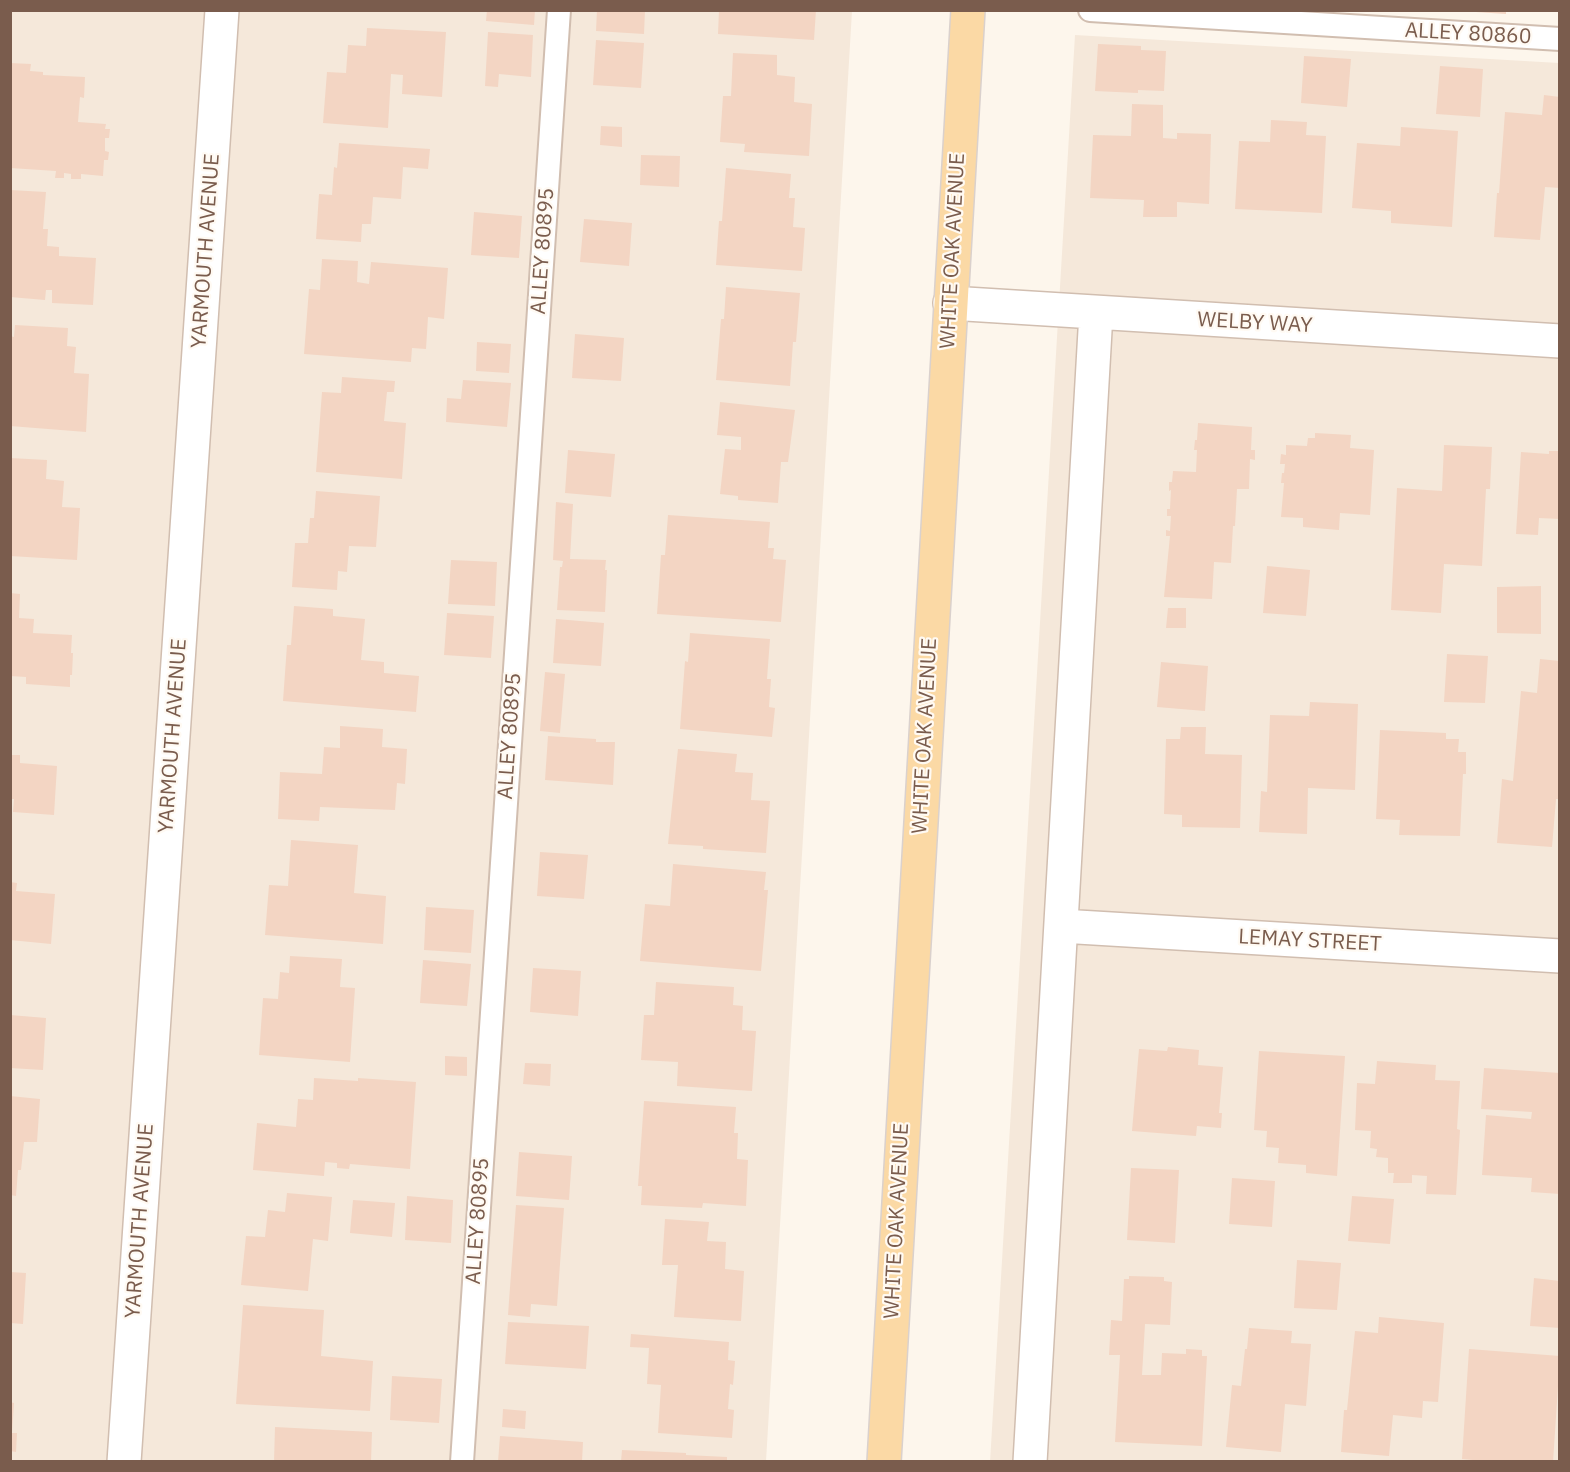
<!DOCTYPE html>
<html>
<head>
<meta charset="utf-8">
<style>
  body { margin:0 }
  #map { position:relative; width:1570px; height:1472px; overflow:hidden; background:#fdf6ec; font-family:"IBM Plex Sans",sans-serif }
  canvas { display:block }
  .frame { position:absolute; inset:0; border:12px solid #7a5c4d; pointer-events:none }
</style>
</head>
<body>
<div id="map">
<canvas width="1570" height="1472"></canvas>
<div class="frame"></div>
</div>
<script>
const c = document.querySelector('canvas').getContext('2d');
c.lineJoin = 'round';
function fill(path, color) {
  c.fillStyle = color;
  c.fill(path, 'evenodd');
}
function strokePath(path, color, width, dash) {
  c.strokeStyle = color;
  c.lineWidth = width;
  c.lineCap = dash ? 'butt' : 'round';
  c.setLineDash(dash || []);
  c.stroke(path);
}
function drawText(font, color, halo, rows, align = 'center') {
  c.font = font + ' "IBM Plex Sans",sans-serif';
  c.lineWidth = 4.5;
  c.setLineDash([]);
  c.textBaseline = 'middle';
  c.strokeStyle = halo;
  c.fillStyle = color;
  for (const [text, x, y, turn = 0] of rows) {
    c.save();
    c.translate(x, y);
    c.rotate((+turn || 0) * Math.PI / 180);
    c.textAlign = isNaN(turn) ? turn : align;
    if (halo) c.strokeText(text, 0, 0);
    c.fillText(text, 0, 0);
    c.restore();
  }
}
fill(new Path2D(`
  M10,11H852L766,1461H11Z
  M1075,35L1559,63V1461L990,1462Z`), '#f5e8da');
fill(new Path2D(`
  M487,10H535L534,25L486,21Z
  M597,10H645L644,34L596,31Z
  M719,10H816L814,40L718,34Z
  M1476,10H1506V14L1476,12Z
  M367,28L446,32L442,97L402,94L403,75L391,74L388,128L323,123L327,72L346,73L348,45L366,46Z
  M488,32L533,35L531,77L499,74L498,87L485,86Z
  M596,40L644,43L641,88L593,85Z
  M1098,44L1141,46V50L1166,51L1164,91L1138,90V93L1095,91Z
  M733,53L777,55V75L795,77L794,102L812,104L809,156L744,152L745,144L720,142L723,96H731Z
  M1304,56L1351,59L1347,107L1301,103Z
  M10,63L31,64L30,71L43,72V75L85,77L84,98L80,97L78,122L106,124L105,129H110L109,138H105V151L109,152L108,160H104L103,176L81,174V179H71V174L64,173V178H55L56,171L10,168Z
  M1440,66L1483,69L1480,117L1436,114Z
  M1544,95L1560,97V188L1545,187L1540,240L1494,237L1497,193H1499L1505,112L1542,115Z
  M1132,104L1163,105V138L1177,139V133L1211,134L1209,204L1177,202V217H1143L1144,200L1090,198L1093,135L1131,136Z
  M1271,120L1307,122L1306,135L1326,136L1322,213L1235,209L1239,141L1270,142Z
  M601,126L622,127V147L600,145Z
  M1401,127L1458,131L1452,227L1391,223V211L1352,208L1357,143L1400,146Z
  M339,143L430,149L428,169L403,167L401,199L373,197L371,224H362L361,242L316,239L319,194L332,195L334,167L337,168Z
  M641,155L680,156L679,187L640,185Z
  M726,168L791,174L789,198H795L793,227L805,228L802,271L716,265L719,221H722Z
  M10,190L46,192L43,229H48L47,246L59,247V256L96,258L93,305L52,303V290H46L45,300L10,297Z
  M474,212L522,216L519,258L471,255Z
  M584,219L632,223L629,266L580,262Z
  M322,259L358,261L357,282L369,284L371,262L448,268L444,319L428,317L426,349L412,348L411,362L304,354L309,289L320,290Z
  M726,287L800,293L796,342H793L790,386L716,380L721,319H724Z
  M15,325L68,328L67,346L76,347L74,373L89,374L86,432L10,426V336L14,337Z
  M575,334L624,338L621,381L572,378Z
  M477,342L511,344L509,373L476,371Z
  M342,377L395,381L394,392H387L384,421L406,423L402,479L316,472L322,392L341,393Z
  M463,380L511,383L507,427L446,422L447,398L461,399Z
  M720,402L795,410L788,462H781L778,503L738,500V496L720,494L725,449L741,450V437L717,435Z
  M1198,423L1252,427L1251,450H1255V460L1250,459L1249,489H1237L1235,526H1233L1231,563L1214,562L1212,599L1164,597L1170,536H1166V530L1170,531L1171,516H1167V509H1170L1171,490L1169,491V482H1172L1173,471L1196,472L1197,450H1194L1195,440H1197Z
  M1315,433L1351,435L1350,448L1374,450L1370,515L1340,513L1339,530L1303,527V518L1281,517L1284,483H1281L1282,473H1284L1285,464H1280L1281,454L1286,455V445L1307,446L1308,438H1315Z
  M1444,445L1492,447L1490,489H1486L1482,566L1444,564L1441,613L1391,610L1397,488L1442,491Z
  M568,450L615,454L611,497L565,493Z
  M1549,451H1560V519L1539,518L1538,535L1516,534L1521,452L1549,454Z
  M10,458L47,460L46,479L64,481L62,507L80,508L77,560L10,556Z
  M316,491L380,496L376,547L349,546L347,572L338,571L337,590L292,587L295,543H308L310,518H314Z
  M556,502L573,504L570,559L606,560L605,570H607L605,612L557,610L560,567H562L563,561L553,560Z
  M668,515L770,522L768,548H774L773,559L786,560L781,622L657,614L661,555H665Z
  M451,560L497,562L495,606L448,604Z
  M1267,566L1310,570L1306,616L1263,613Z
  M1541,586V634L1497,633V587Z
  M10,593L20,594L19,618L34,619L33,633L72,635L71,653H73L72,675H70V687L26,684V677L10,676Z
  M294,606L333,609V616L365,619L361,660L384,662V673L419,676L416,712L283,701L287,645H291Z
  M1168,608H1186V628H1166Z
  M447,613L494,616L491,658L444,655Z
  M556,619L604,623L601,666L553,663Z
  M690,633L770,639L767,679H771L769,707L775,708L772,737L680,729L685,661L688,662Z
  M1447,654L1488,656L1485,703L1444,702Z
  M1540,659L1560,661V799H1556L1552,847L1497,843L1502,779L1513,781L1521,691L1537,693Z
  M1161,662L1208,666L1205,711L1157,707Z
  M545,672L565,674L560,733L540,731Z
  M1310,702L1358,704L1355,790L1308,788L1307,834L1259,832L1261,791L1267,792L1270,715L1309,716Z
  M340,726L383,729L382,747L407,749L405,784L397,783L395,810L320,807L319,821L278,819L280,772L322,774L324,747L340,748Z
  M1181,727H1206L1205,754L1242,755L1240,828L1182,827V815L1164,814L1166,739H1180Z
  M1380,730L1446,733V739H1459L1458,752H1466V774H1463L1460,836L1399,835L1400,820L1376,819Z
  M548,736L596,739V742H615L613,785L545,780Z
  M678,749L737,754L735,772L753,773L751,800L770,801L766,853L703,849V846L668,844Z
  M10,755H20V763L57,766L54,815L13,812L14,799H10Z
  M291,840L358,845L354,893L386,896L383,944L265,935L269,885L288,886Z
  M540,852L588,855L584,899L537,896Z
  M673,864L766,872L764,890H768L761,971L640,961L645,904L670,906Z
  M10,882L17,883L16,891L55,894L51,944L10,940Z
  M426,907L474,910L471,953L424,950Z
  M290,956L342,959L340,987L355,988L350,1062L259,1055L263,998L278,999L280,972L289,973Z
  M423,960L471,964L467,1006L420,1003Z
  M533,968L581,971L578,1016L530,1012Z
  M656,982L734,987L733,1005L743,1006L742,1030L756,1031L752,1091L677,1086L678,1062L641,1060L644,1015H654Z
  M10,1015L46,1018L43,1070L10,1068Z
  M1168,1047L1199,1050L1198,1065L1223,1067L1219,1113H1222L1221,1128L1197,1126L1196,1136L1132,1131L1139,1049L1167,1051Z
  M1259,1051L1345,1056L1337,1176L1306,1173V1165L1278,1163L1279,1148L1266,1147L1267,1131L1254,1130Z
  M445,1056L467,1057V1076L445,1075Z
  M1377,1061L1436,1065L1435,1080L1460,1081L1457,1129L1460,1130L1456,1195L1426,1194L1427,1176L1412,1175V1183H1393L1394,1173H1388V1158L1376,1157L1377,1149L1370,1148L1371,1131L1355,1130L1357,1083L1375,1084Z
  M525,1063L551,1064L550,1086L523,1084Z
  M1484,1068L1560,1073V1194L1531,1192L1532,1178L1482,1175L1486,1115L1531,1119L1532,1112L1481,1109Z
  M314,1078L358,1081V1078L416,1082L410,1169L350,1164L349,1169L337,1168V1163L325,1162L324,1176L253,1170L257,1123L296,1127L298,1099L313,1100Z
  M10,1096L40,1099L37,1142H24L21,1170H18L16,1196L10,1195Z
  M644,1101L736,1107L734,1133H738L737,1159L748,1160L746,1206L703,1203L702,1208L641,1205L642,1186H638Z
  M519,1152L572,1156L569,1200L516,1196Z
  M1131,1168L1179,1170L1175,1243L1127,1240Z
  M1232,1178L1275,1181L1272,1227L1229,1224Z
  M287,1193L332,1197L328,1241L313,1239L308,1291L241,1285L246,1236L265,1237L268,1210L285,1212Z
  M407,1196L453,1200L451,1243L405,1240Z
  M1352,1196L1394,1199L1390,1244L1348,1241Z
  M353,1200L395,1203L392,1237L350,1233Z
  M516,1205L564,1208L557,1306L531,1304L530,1317L508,1315Z
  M665,1219L709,1222L707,1241L726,1242L725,1269L744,1271L741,1321L674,1317L678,1265H662Z
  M1297,1260L1341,1263L1337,1310L1294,1308Z
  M10,1272L26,1273L23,1324L10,1323Z
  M1129,1276L1164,1277V1281L1172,1282L1170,1325L1145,1324L1142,1375H1161L1162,1353L1186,1354V1349L1202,1350V1356H1207L1202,1446L1115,1442L1120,1355H1109L1111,1320L1122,1321L1124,1279H1129Z
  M1534,1278L1560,1281V1328L1530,1326Z
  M243,1305L324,1310L321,1356L373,1361L370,1411L236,1404Z
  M1379,1317L1444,1323L1438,1402L1423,1401L1422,1418L1393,1415L1389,1456L1341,1452L1344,1410H1347L1355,1331L1378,1333Z
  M508,1322L589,1326L586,1369L505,1364Z
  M1249,1328L1292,1331L1291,1343L1311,1344L1306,1406L1285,1404L1281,1452L1226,1447L1232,1385L1241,1386L1245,1349H1247Z
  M631,1334L729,1342L728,1360L735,1361L733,1385L730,1384L728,1409L734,1410L732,1438L658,1433L661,1385L647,1384L649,1348L630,1347Z
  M1469,1349L1560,1356L1553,1462H1495L1462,1459Z
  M392,1376L442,1379L439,1423L390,1420Z
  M10,1402L14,1403L12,1433H17L16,1452L10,1451Z
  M503,1409L526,1411L525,1429L502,1427Z
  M275,1427L372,1432L371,1462H274Z
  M500,1436L583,1442L582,1462H498Z
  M622,1450L686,1453V1455L727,1457V1462H621Z`), '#f3d5c3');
const service = new Path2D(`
  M1090,10L1560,39
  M462,1462L559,10`);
const minor = new Path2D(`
  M950,303L1560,341
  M1061,926L1560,956
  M124,1462L222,10
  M1030,1462L1096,313`);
const primary = new Path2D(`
  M884,1462L968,10`);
strokePath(service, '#d1beb0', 26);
strokePath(minor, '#d1beb0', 36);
strokePath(primary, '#dad1cd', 36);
strokePath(service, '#fff', 22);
strokePath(minor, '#fff', 33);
strokePath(primary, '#fbd9a5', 33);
drawText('21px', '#7a5c4d', '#fffaf3', [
  ["ALLEY 80860",1468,34,3],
  ["YARMOUTH AVENUE",206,251,-86],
  ["ALLEY 80895",543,251,-86],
  ["WHITE OAK AVENUE",953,251,-87],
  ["WELBY WAY",1255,323,3],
  ["YARMOUTH AVENUE",173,736,-86],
  ["ALLEY 80895",510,736,-86],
  ["WHITE OAK AVENUE",925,736,-87],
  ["LEMAY STREET",1310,941,3],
  ["YARMOUTH AVENUE",140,1221,-86],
  ["ALLEY 80895",478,1221,-86],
  ["WHITE OAK AVENUE",897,1221,-87]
]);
</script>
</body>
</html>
